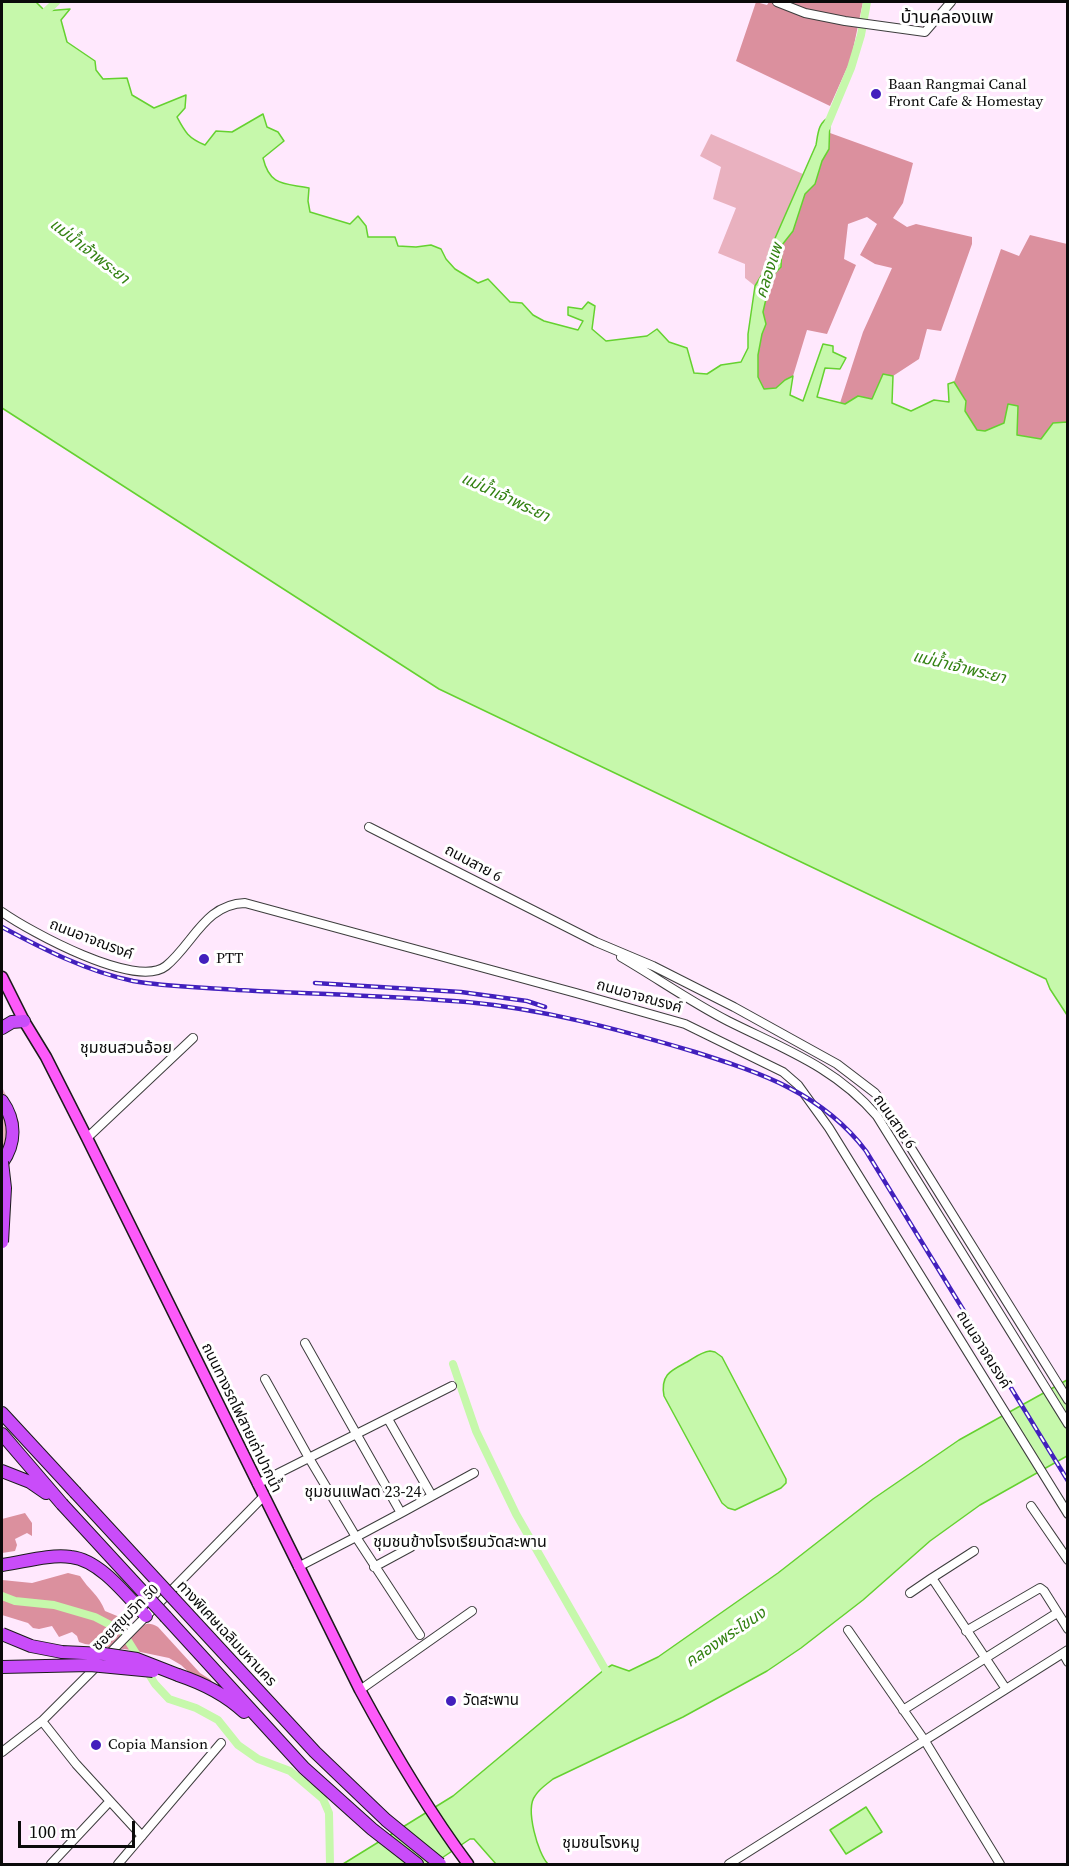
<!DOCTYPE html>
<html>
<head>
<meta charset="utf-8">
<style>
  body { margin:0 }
  #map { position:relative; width:1069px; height:1866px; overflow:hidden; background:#ffe8fd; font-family:"Source Serif 4",serif }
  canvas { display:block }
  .frame { position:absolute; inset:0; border:3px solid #0a0a0a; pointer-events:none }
  .scale { position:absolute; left:18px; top:1821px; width:117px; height:27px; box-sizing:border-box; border:3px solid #0a0a0a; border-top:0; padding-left:8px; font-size:18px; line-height:21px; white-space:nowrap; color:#0a0a0a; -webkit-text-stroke:4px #fff; paint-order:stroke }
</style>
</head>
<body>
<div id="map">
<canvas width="1069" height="1866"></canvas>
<div class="frame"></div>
<div class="scale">100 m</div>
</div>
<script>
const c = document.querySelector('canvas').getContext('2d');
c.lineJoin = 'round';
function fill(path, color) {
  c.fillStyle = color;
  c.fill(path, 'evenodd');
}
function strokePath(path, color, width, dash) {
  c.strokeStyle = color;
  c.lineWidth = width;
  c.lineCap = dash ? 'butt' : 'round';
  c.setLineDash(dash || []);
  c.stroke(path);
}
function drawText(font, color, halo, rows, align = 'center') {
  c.font = font + ' "Source Serif 4","Noto Sans Thai",serif';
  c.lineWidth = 6;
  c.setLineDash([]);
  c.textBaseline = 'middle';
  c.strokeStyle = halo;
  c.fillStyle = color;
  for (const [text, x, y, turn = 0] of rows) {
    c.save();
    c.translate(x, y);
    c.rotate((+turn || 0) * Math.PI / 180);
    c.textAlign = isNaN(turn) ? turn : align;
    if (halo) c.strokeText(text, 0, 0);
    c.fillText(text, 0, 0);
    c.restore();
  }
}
fill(new Path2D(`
  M711,134L803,174L769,252L766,268L755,286L745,278V264L718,253L736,208L713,199L721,167L700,156Z
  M2,1087L19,1122L12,1149L2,1167Z`), '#e9b1bf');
fill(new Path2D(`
  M756,2L767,5L769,2H863L851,59L830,106L736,61Z
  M830,133L913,163L903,203L893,218L907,227L916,224L972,237V244L941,331L927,329L919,359L893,376L883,374L872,399L858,396L845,404L840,403L863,332L892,268L875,264L860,255L877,224L867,217L848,224L844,259L856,265L827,334L807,330L793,376L785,380L776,388L764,390L758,377V355L762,334L766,324L763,312L771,277L781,267L782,245L793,231L805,194L815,184L822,161L829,149Z
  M1030,235L1067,244V422L1053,423L1041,439L1017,435L1018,406L1008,404L1004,423L985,432L977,430L965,411L966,400L954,382L1001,249L1019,256Z
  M25,1513L32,1523V1536L27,1533L15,1539L17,1545L15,1551L2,1553V1519Z
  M68,1573L80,1576C89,1590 99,1595 105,1611L122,1618L130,1627L136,1630C144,1624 148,1621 158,1627L200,1673L211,1680L213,1686L195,1678L181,1665L169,1658L131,1650L85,1644L79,1642L77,1636L72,1632L59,1637L52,1626L39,1629L33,1628L28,1623L2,1615V1580L32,1583Z`), '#db909e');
const water = new Path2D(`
  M2,2H36L45,11L70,9L61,20L67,42L95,61L96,70L103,79L127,78L132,95L154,108L186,95L185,108L177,117C185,132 188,138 205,145L216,131L232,132L263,114L267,127L278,132L284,141L263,158C270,187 285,183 309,188L308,201L310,212L350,224L358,216L366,226L368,237H395L398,246L416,247L431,245L441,249L446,259L455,269L478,283L488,279L510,302L522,303L533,315L544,321L578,330L583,321L568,315V307L582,309L588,302L595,306L592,329L606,341L647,336L657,329L669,342L687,348L694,373L707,374L721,365L741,362L748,348V334L755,286L766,268L769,252L816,145C818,134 818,122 830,117L829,149L822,161L815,184L805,194L793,231L782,245L781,267L771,277L763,312L766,324L762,334L758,355V377L764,389L776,388L785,380L793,376L790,395L803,401L823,344L833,346V352L846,358L840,369L825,368L817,397L845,404L858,396L872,399L883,374L893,376L892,403L911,411L934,400L949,402L948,384L954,382L966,401L965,411L977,430L985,431L1004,423L1008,404L1018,406L1017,435L1041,439L1053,423L1067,422V1015L1050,989L1046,979L439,689L2,408Z
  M710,1351L715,1352L722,1357L786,1479V1483L781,1488L735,1510L728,1508L722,1503L664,1396C660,1374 672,1370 687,1362C694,1358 701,1352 710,1351Z
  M1067,1380V1456L980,1505L930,1541L863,1600L801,1648L767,1671L683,1717L553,1779C547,1784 539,1789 535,1796C525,1809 538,1854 548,1864H496L474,1839H470L433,1864H343L453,1796L605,1669L612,1665L629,1671L658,1657L778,1573L873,1499L959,1440Z
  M866,1807L882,1832L846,1854L830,1830Z`);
fill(water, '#c6f8ab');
strokePath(water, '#65d130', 1.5);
strokePath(new Path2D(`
  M39,18L56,2
  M826,128L851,68L861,35L867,2
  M453,1364L476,1431L516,1514L609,1676
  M2,1596L15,1601L54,1605L95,1617L122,1631L155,1684L169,1699L196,1708L218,1720L238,1745L258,1759L290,1771L323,1799L329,1813L330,1864`), '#c6f8ab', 8);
const minor = new Path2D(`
  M777,2L805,13L845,21L925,32L951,2
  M369,827L596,942L653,966L734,1007L837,1064L875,1093L883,1103L1068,1400
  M2,912C29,931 136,990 166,966C193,944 205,904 245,903L576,993L685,1024L783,1072L798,1085L829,1128L1068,1514
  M621,957C657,978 691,1002 728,1021C784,1049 835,1067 877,1116L1068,1424
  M87,1138L193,1038
  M305,1343L401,1513L474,1473
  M265,1379L309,1458L356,1537L401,1513
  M388,1419L432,1496
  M257,1484L452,1386
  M1031,1506L1068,1560
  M974,1551L932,1578L1006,1689
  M298,1567L356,1537L420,1635
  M374,1567L411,1547
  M910,1593L932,1578
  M848,1630L925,1741L1000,1864
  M966,1631L1040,1588L1044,1591L1068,1629
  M1063,1653L1068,1662
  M107,1656L263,1497
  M360,1690L472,1611
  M903,1710L1057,1613
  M42,1721L76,1764L142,1836
  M2,1752L42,1721L98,1665
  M51,1864L110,1801
  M118,1864L221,1743
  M729,1864L1068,1650`);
const major = new Path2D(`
  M2,977L24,1021L46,1057L87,1138L360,1690C393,1751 427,1809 468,1864`);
const highway = new Path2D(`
  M2,1028L12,1022L24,1021
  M2,1101C16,1121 16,1143 2,1163
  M2,1413L75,1492
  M2,1434L62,1504
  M2,1471L30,1482L46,1493
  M2,1565C24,1562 49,1554 71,1557C100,1560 127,1596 146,1616
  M166,1617L304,1768L372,1829L417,1864
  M178,1675C202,1683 225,1694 244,1712`);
strokePath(minor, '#3d3d3d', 10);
strokePath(major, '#1b1b1b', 13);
strokePath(highway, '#1b1b1b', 14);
strokePath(minor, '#fff', 8);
strokePath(major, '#fd5af9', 10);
strokePath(highway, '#c94cf9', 12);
const rail = new Path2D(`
  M2,927C43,949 86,971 133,981C167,987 203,987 238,990C314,994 390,996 467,1002C544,1009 621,1030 695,1052C761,1073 822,1093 866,1151L1068,1481
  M315,983L461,992L527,1001L545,1007`);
strokePath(rail, '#4220bd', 4.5);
strokePath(rail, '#fff', 2, [7]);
const highwayBridge = new Path2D(`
  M2,1162L5,1188L2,1242
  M75,1492L315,1752L386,1820L440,1864
  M62,1504L166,1617
  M2,1634L31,1646L62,1652L104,1654L137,1659L178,1675
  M2,1667L90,1665L153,1671`);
strokePath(highwayBridge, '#1b1b1b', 14, []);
strokePath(highwayBridge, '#c94cf9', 12);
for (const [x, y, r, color] of [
  [876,94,6,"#4220bd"],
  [204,959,6,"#4220bd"],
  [451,1701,6,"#4220bd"],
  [96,1745,6,"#4220bd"]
]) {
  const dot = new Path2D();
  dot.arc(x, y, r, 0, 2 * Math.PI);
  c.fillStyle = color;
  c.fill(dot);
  strokePath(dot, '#fff', 2);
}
drawText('15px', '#0a0a0a', '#fff', [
  ["Baan Rangmai Canal",888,85],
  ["Front Cafe & Homestay",888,102],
  ["PTT",216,959],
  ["วัดสะพาน",463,1701],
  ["Copia Mansion",108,1745]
], 'left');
drawText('15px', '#0a0a0a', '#fff', [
  ["ถนนสาย 6",473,864,28],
  ["ถนนอาจณรงค์",91,940,21],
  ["ถนนอาจณรงค์",639,997,16],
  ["ถนนสาย 6",894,1122,55],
  ["ถนนอาจณรงค์",983,1350,58],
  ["ถนนทางรถไฟสายเก่าปากน้ำ",241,1418,64],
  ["ซอยสุขุมวิท 50",126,1618,-45],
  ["ทางพิเศษเฉลิมมหานคร",226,1634,47]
]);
drawText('italic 16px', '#338212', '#fff', [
  ["แม่น้ำเจ้าพระยา",89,252,38],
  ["คลองแพ",770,271,-72],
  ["แม่น้ำเจ้าพระยา",505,498,25],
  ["แม่น้ำเจ้าพระยา",959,668,14],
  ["คลองพระโขนง",726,1638,-34]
]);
drawText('16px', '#0a0a0a', '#fff', [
  ["ชุมชนสวนอ้อย",126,1049],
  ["ชุมชนแฟลต 23-24",363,1493],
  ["ชุมชนข้างโรงเรียนวัดสะพาน",460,1543],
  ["ชุมชนโรงหมู",601,1844]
]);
drawText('18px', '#0a0a0a', '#fff', [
  ["บ้านคลองแพ",947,18]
]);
</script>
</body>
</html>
